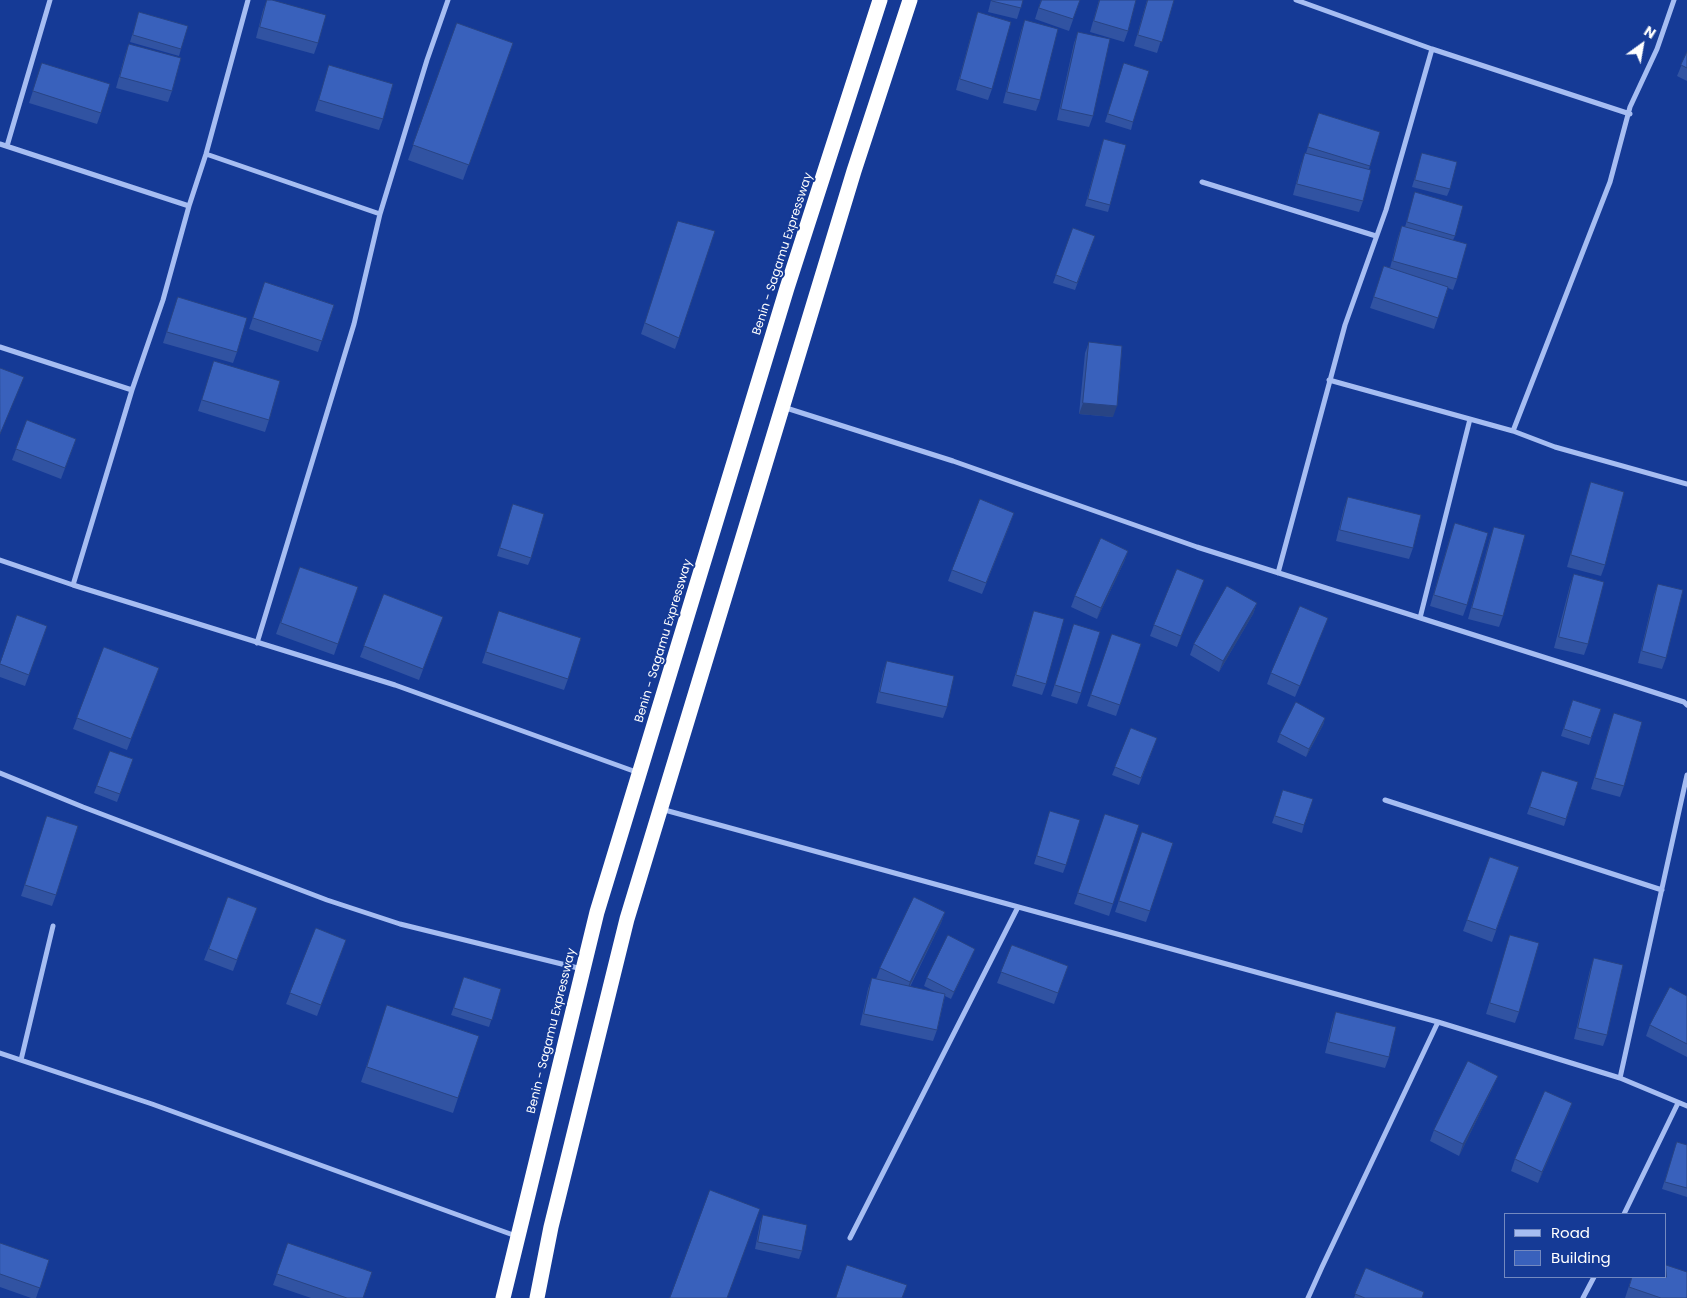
<!DOCTYPE html>
<html>
<head>
<meta charset="utf-8">
<style>
  body { margin:0 }
  #map { position:relative; width:1687px; height:1298px; overflow:hidden; background:#153a96; font-family:Poppins,sans-serif }
  canvas { display:block }
  .legend { position:absolute; left:1504px; top:1213px; width:162px; height:65px; box-sizing:border-box; background:#153a96; border:1px solid #7389c0; margin:0; padding:6px 9px; list-style:none; font-size:15px; color:#fff }
  .legend li { display:flex; align-items:center; gap:10px; height:25px }
  .legend b { width:25px; border:1px solid #7389c0 }
  .north { position:absolute; left:1617px; top:20px; width:50px; height:50px; -webkit-text-stroke:4px #153a96; paint-order:stroke; rotate:32deg; font-size:14px; font-weight:700; line-height:20px; text-align:center; color:#fff }
  .north::after { content:''; display:block; margin:auto; width:18px; height:22px; background:#fff; clip-path:polygon(50% 0,100% 100%,50% 72%,0 100%) }
</style>
</head>
<body>
<div id="map">
<canvas width="1687" height="1298"></canvas>
<ul class="legend">
<li><b style="height:6px;background:#a6bdf2"></b>Road</li>
<li><b style="height:14px;background:#3961bc"></b>Building</li>
</ul>
<div class="north">N</div>
</div>
<script>
const c = document.querySelector('canvas').getContext('2d');
c.lineJoin = 'round';
function strokePath(path, color, width, dash) {
  c.strokeStyle = color;
  c.lineWidth = width;
  c.lineCap = dash ? 'butt' : 'round';
  c.setLineDash(dash || []);
  c.stroke(path);
}
function fill(path, color) {
  c.fillStyle = color;
  c.fill(path, 'evenodd');
}
function drawText(font, color, halo, rows, align = 'center') {
  c.font = font + ' Poppins,sans-serif';
  c.lineWidth = 4;
  c.setLineDash([]);
  c.textBaseline = 'middle';
  c.strokeStyle = halo;
  c.fillStyle = color;
  for (const [text, x, y, turn = 0] of rows) {
    c.save();
    c.translate(x, y);
    c.rotate((+turn || 0) * Math.PI / 180);
    c.textAlign = isNaN(turn) ? turn : align;
    if (halo) c.strokeText(text, 0, 0);
    c.fillText(text, 0, 0);
    c.restore();
  }
}
strokePath(new Path2D(`
  M1296,0L1432,49L1630,114
  M0,144L189,206
  M7,146L50,0
  M206,154L380,214
  M1202,182L1376,236
  M0,347L132,390
  M1329,380L1513,431L1555,447L1687,484
  M783,407L953,461L1197,547L1622,682L1684,702L1687,705
  M1513,431L1610,182L1630,107L1657,49L1674,0
  M0,560L73,585L395,685L639,773
  M1278,573L1345,325L1386,210L1432,49
  M73,585L132,390L163,300L189,206L206,154L248,0
  M1420,618L1470,419
  M257,643L354,324L380,214L427,60L448,0
  M0,773L83,807L327,900L400,924L582,969
  M1385,800L1662,890
  M661,809L1438,1022L1620,1078L1687,1106
  M0,1053L152,1104L516,1236
  M21,1060L53,926
  M1620,1078L1687,775
  M1624,1214L1678,1103
  M850,1238L1018,907
  M1308,1298L1322,1267L1438,1022
  M1583,1298L1594,1277`), '#a6bdf2', 5);
strokePath(new Path2D(`
  M503,1298L597,912L787,288L880,0
  M537,1298L551,1227L627,919L854,171L910,0`), '#fff', 15);
fill(new Path2D(`
  M267,0L318,43L314,54L256,38L263,10Z
  M991,0H1023L1017,19L988,12Z
  M1041,0H1080L1069,31L1035,19Z
  M1099,0H1136L1128,31L1124,42L1090,32Z
  M1147,0H1174L1157,53L1134,46Z
  M139,12L181,49L179,56L130,42Z
  M978,12L992,89L988,100L956,90L974,24Z
  M1025,20L1040,100L1036,111L1003,103L1021,31Z
  M457,23L513,43L463,180L408,160Z
  M1078,32L1093,116L1089,127L1057,120L1074,43Z
  M129,44L172,91L168,102L116,88L125,55Z
  M1687,52V81L1677,76Z
  M42,63L101,113L97,124L29,103Z
  M1124,63L1133,122L1131,130L1105,122Z
  M329,65L383,119L379,130L315,111Z
  M1319,113L1380,132L1369,169L1363,201L1359,212L1293,195L1301,164L1306,153Z
  M1104,139L1110,205L1108,212L1085,206L1101,147Z
  M1422,153L1450,189L1447,196L1412,187Z
  M1415,192L1455,236L1453,240L1457,279L1453,290L1448,288L1434,329L1370,308L1384,266L1390,268L1398,237L1402,226L1405,227Z
  M678,221L679,338L675,349L641,334Z
  M1073,228L1095,236L1075,290L1053,283Z
  M265,282L334,305L318,352L249,329Z
  M178,297L237,352L233,363L163,343Z
  M1089,342L1113,417L1079,414L1085,353Z
  M214,361L269,420L265,432L198,411Z
  M27,420L76,439L61,479L12,460Z
  M1591,482L1605,565L1601,576L1567,567L1587,494Z
  M1348,497L1413,548L1409,559L1336,541L1344,508Z
  M513,504L531,558L528,565L497,556Z
  M1455,523L1467,605L1463,616L1430,606L1451,534Z
  M1010,524L982,594L948,581L952,570Z
  M1494,527L1503,616L1499,627L1468,619L1490,538Z
  M1128,551L1124,562L1097,619L1071,607L1075,596Z
  M300,567L358,587L334,655L276,634Z
  M1574,574L1588,644L1584,655L1554,648L1570,585Z
  M1204,580L1177,647L1150,636L1154,625Z
  M1658,584L1666,658L1662,669L1638,663L1654,595Z
  M384,594L443,617L419,680L360,657Z
  M1257,603L1253,614L1219,672L1190,655L1194,644Z
  M499,611L568,679L564,690L482,663Z
  M1034,611L1046,684L1042,695L1012,686L1030,622Z
  M1328,618L1295,697L1267,684L1271,673Z
  M1074,624L1081,693L1077,704L1051,696Z
  M47,626L25,686L0,677V662Z
  M1112,634L1141,644L1116,716L1087,706Z
  M104,647L159,668L127,750L73,729Z
  M887,661L947,707L943,718L876,703L883,672Z
  M1570,707L1601,709L1589,745L1561,736Z
  M1614,713L1624,786L1620,797L1591,789L1610,724Z
  M1325,718L1323,725L1306,757L1277,742L1280,734Z
  M1131,728L1157,738L1139,785L1112,775Z
  M110,751L133,759L117,802L94,793Z
  M1542,771L1578,782L1564,826L1527,814Z
  M1281,797L1304,825L1302,833L1272,823Z
  M1050,811L1066,865L1063,873L1034,864Z
  M1105,814L1139,825L1109,916L1074,904Z
  M47,816L56,895L52,906L21,896Z
  M1142,832L1150,911L1146,922L1115,912Z
  M1490,857L1519,867L1492,942L1463,931Z
  M228,897L257,908L233,971L204,960Z
  M945,912L941,923L910,987L938,993L924,986L927,978L972,956L951,999L945,996L937,1030L933,1041L860,1025L868,989L872,978L876,979L880,968Z
  M316,928L346,940L317,1016L286,1004Z
  M1510,935L1519,1012L1515,1023L1486,1014Z
  M1012,945L1068,966L1054,1004L997,983Z
  M1594,958L1607,1035L1603,1046L1574,1039L1590,970Z
  M464,977L501,989L489,1027L451,1015Z
  M1687,996V1057L1646,1036L1650,1025Z
  M387,1005L458,1098L453,1113L361,1082Z
  M1336,1012L1389,1057L1385,1068L1325,1053L1332,1023Z
  M1493,1087L1459,1156L1430,1141L1434,1130Z
  M1572,1103L1568,1114L1538,1183L1511,1171L1515,1159Z
  M1677,1142L1687,1145V1197L1662,1189Z
  M763,1215L802,1251L799,1259L755,1249L760,1223Z
  M0,1243L49,1260L36,1298H31L0,1287Z
  M288,1243L363,1298H311L273,1285Z
  M1366,1268L1422,1298H1354Z
  M1632,1277L1687,1298H1625Z`), '#3153a2');
fill(new Path2D(`
  M1083,403L1117,406L1113,417L1079,414Z
  M1128,551L1124,562L1097,619L1101,608Z
  M1204,580L1200,592L1177,647L1181,636Z
  M1257,603L1253,614L1219,672L1223,661Z
  M1325,718L1323,725L1306,757L1309,749Z
  M945,912L941,923L906,993L910,982Z
  M975,949L972,956L951,999L954,992Z
  M1498,1076L1493,1087L1459,1156L1463,1144Z
  M1572,1103L1568,1114L1538,1183L1542,1172Z`), '#284484');
const building = new Path2D(`
  M267,0H272L326,15L318,43L260,27Z
  M992,0H1023L1021,8L992,1Z
  M1042,0H1080L1073,19L1039,8Z
  M1100,0H1136L1128,31L1094,21Z
  M1148,0H1174L1162,42L1138,35Z
  M139,12L188,26L181,49L133,35Z
  M978,12L1011,22L992,89L960,79Z
  M1025,20L1058,29L1040,100L1007,92Z
  M457,23L513,43L469,165L413,145Z
  M1078,32L1110,39L1093,116L1061,109Z
  M129,44L181,58L172,91L120,77Z
  M1687,52V68L1681,65Z
  M42,63L110,84L101,113L33,91Z
  M1124,63L1149,71L1133,122L1108,114Z
  M329,65L393,84L383,119L319,100Z
  M1319,113L1380,132L1370,166L1308,147Z
  M1104,139L1126,145L1110,205L1088,199Z
  M1305,153L1371,170L1363,201L1297,184Z
  M1422,153L1457,162L1450,189L1415,180Z
  M1415,192L1463,206L1455,236L1407,222Z
  M678,221L715,231L679,338L645,323Z
  M1402,226L1467,244L1457,279L1393,261Z
  M1073,228L1095,236L1077,283L1056,275Z
  M1384,266L1448,287L1438,318L1374,297Z
  M265,282L334,305L322,341L253,318Z
  M178,297L247,318L237,352L167,332Z
  M1089,342L1122,346L1117,406L1083,403Z
  M214,361L280,381L269,420L202,400Z
  M0,368L24,377L0,434Z
  M27,420L76,439L65,468L16,449Z
  M1591,482L1624,492L1605,565L1571,555Z
  M1348,497L1421,515L1413,548L1340,530Z
  M980,499L1014,513L986,583L952,570Z
  M513,504L544,514L531,558L500,548Z
  M1455,523L1488,533L1467,605L1434,595Z
  M1494,527L1525,535L1503,616L1472,608Z
  M1101,538L1128,551L1101,608L1075,596Z
  M300,567L358,587L338,644L281,623Z
  M1177,569L1204,580L1181,636L1154,625Z
  M1574,574L1604,582L1588,644L1559,637Z
  M1658,584L1683,590L1666,658L1642,651Z
  M1227,586L1257,603L1223,661L1194,644Z
  M384,594L443,617L423,669L364,646Z
  M1300,606L1328,618L1300,686L1271,673Z
  M499,611L581,638L568,679L486,652Z
  M1034,611L1064,619L1046,684L1016,675Z
  M17,615L47,626L29,675L0,664Z
  M1074,624L1100,632L1081,693L1055,685Z
  M1112,634L1141,644L1120,705L1091,695Z
  M104,647L159,668L131,739L77,718Z
  M887,661L954,676L947,707L880,692Z
  M1573,700L1601,709L1591,738L1564,729Z
  M1296,702L1325,718L1309,749L1280,734Z
  M1614,713L1642,722L1624,786L1595,778Z
  M1131,728L1157,738L1141,778L1115,767Z
  M110,751L133,759L120,794L97,786Z
  M1542,771L1578,782L1566,819L1530,807Z
  M1283,790L1313,799L1304,825L1275,816Z
  M1050,811L1080,820L1066,865L1037,856Z
  M1105,814L1139,825L1113,904L1078,893Z
  M47,816L78,826L56,895L25,885Z
  M1142,832L1173,843L1150,911L1119,901Z
  M1490,857L1519,867L1496,930L1467,920Z
  M228,897L257,908L237,960L209,949Z
  M914,897L945,912L910,982L880,968Z
  M316,928L346,940L321,1005L290,993Z
  M948,935L975,949L954,992L927,978Z
  M1510,935L1539,943L1519,1012L1490,1003Z
  M1012,945L1068,966L1058,993L1001,972Z
  M1594,958L1623,965L1607,1035L1578,1028Z
  M464,977L501,989L492,1020L454,1008Z
  M872,978L945,994L937,1030L864,1014Z
  M1670,987L1687,996V1044L1650,1025Z
  M387,1005L479,1036L458,1098L367,1067Z
  M1336,1012L1396,1027L1389,1057L1329,1042Z
  M1468,1061L1498,1076L1463,1144L1434,1130Z
  M1545,1091L1572,1103L1542,1172L1515,1159Z
  M1677,1142L1687,1145V1188L1665,1182Z
  M710,1190L760,1209L727,1298H670Z
  M763,1215L807,1225L802,1251L758,1242Z
  M0,1243L49,1260L40,1288L0,1274Z
  M288,1243L372,1272L363,1298H347L277,1274Z
  M847,1265L907,1285L902,1298H836Z
  M1666,1265L1687,1272V1298H1661L1629,1287L1632,1277H1666Z
  M1366,1268L1424,1292L1422,1298H1365L1355,1294Z`);
fill(building, '#3961bc');
strokePath(building, '#284484', 1);
drawText('12px', '#fff', '#153a96', [
  ["Benin - Sagamu Expressway",783,254,-72],
  ["Benin - Sagamu Expressway",664,641,-73],
  ["Benin - Sagamu Expressway",552,1031,-76]
]);
</script>
</body>
</html>
